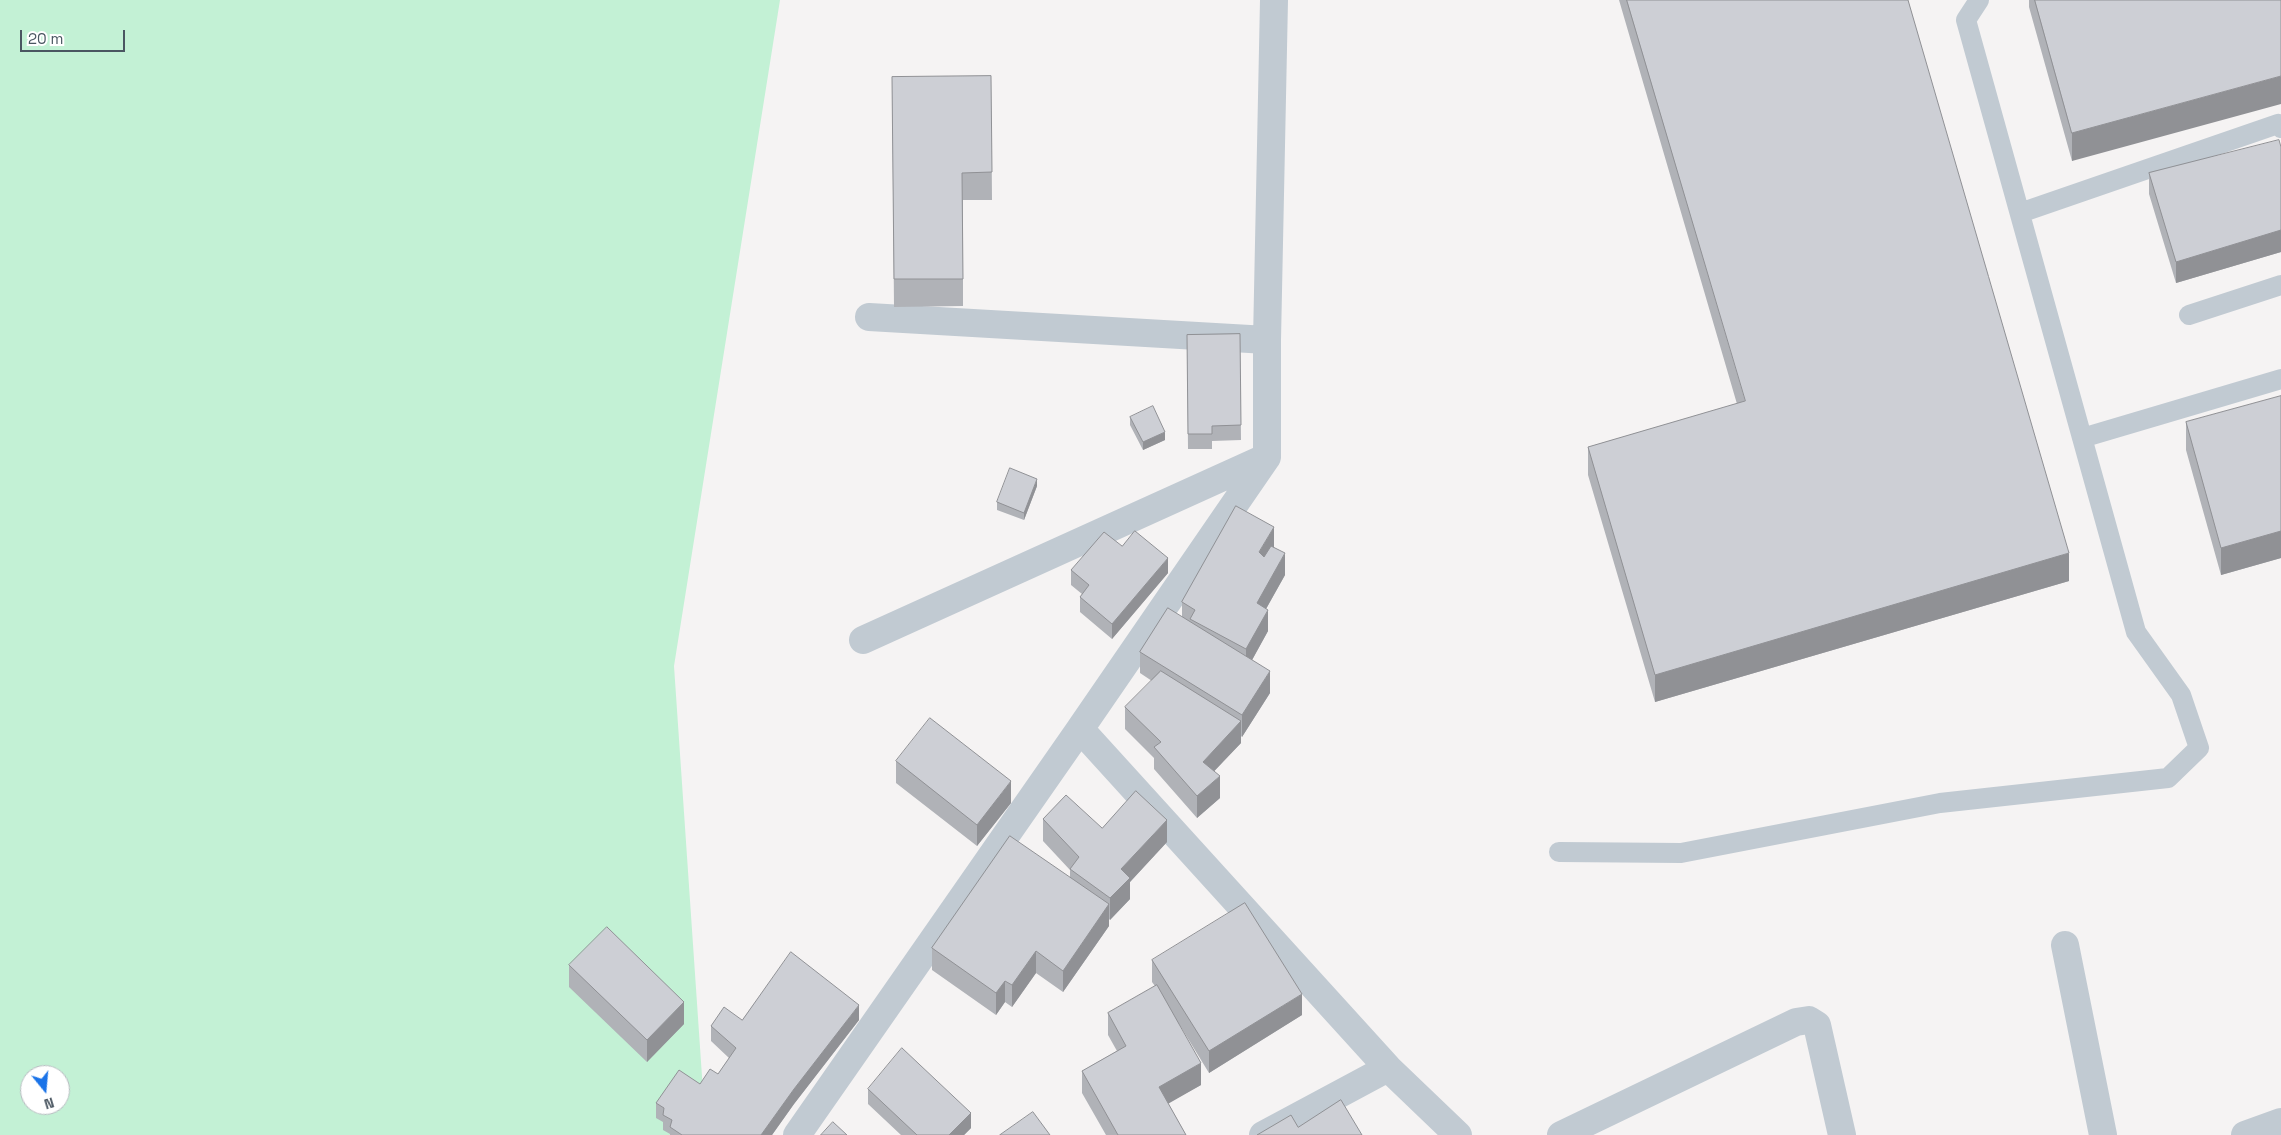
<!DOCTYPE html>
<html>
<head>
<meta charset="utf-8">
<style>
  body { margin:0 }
  #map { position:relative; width:2281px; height:1135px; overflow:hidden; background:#f5f3f3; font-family:"Space Grotesk",sans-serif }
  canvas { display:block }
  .north { position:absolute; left:20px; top:1065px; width:50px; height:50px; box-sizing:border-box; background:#fff; border:1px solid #b7bbc0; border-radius:50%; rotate:163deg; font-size:14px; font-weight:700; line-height:20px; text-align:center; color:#4a5661 }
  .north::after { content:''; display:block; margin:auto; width:18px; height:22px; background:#1a73e8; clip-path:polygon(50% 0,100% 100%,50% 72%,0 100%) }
  .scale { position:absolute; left:20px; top:30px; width:105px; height:22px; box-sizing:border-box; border:2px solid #4a5661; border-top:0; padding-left:6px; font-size:15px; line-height:18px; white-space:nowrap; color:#4a5661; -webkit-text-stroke:4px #fff; paint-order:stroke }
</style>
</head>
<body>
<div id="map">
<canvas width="2281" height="1135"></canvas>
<div class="north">N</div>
<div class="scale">20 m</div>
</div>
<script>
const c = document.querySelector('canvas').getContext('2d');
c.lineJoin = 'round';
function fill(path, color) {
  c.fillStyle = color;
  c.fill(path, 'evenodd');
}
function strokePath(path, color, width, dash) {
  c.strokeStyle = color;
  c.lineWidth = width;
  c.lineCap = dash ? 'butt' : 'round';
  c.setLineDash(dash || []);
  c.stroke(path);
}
fill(new Path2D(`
  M0,0H780L674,666L706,1135H0ZM30,1075H60V1105H30Z`), '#c3f1d5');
strokePath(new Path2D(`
  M2020,213L2278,124L2281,128
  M2189,315L2281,285
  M2082,438L2281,379
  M1559,852L1681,853L1940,803L2168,778L2199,748L2181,695L2136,632L1966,20L1979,0`), '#c1cad2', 20);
strokePath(new Path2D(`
  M869,317L1267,340
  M863,640L1267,457
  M1080,729L1267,457V340L1274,0
  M2065,945L2103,1135
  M797,1135L1080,729L1388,1068L1458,1135
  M1263,1135L1388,1068
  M1561,1135L1796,1022L1809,1020L1817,1025L1842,1135
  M2245,1135L2281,1122`), '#c1cad2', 28);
fill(new Path2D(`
  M1619,0H1908L2069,581L1655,702L1588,475V447L1737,404Z
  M2029,0H2281L2072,161L2029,7Z
  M991,76L992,200H963V306L894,307L892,77Z
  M2281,147V252L2176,283L2149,194V173Z
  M1240,334L1241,440L1212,441V449H1188L1187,335Z
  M2281,396V558L2221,575L2186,450V422Z
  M1130,417L1165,440L1143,450L1130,425Z
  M1037,486L1024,520L997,510V502Z
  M1122,546L1168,573L1112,639L1080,612V597L1082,594L1071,585V570Z
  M1274,547L1285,575L1266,609L1268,631L1252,660L1270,693L1242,737L1241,736V743L1214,771L1220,798L1197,818L1154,769V758L1125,729V707L1152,681L1140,673V652L1182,617V602Z
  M896,761L1011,803L977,846L896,783Z
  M1043,819L1102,828L1167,842L1130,882V899L1110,920L1109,919V926L1063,992L1036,973L1012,1007L1005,1002L996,1015L932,970V948L1070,877V870L1043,841Z
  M1152,960L1302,1015L1209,1073L1179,1024L1201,1085L1168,1103L1186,1135H1106L1082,1093V1071L1117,1051L1108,1035V1013L1155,986L1152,982Z
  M569,965L684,1024L647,1062L569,987Z
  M742,1020H859L794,1104L772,1135H670V1134L663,1130V1122L656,1118V1103L700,1084L718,1074L729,1058L711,1041V1026Z
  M868,1089L971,1128L964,1135H901L868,1104Z`), '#b0b2b7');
fill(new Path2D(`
  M2281,76V104L2072,161V133Z
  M2281,230V252L2176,283V262Z
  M1165,432V440L1143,450V442Z
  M1037,479V486L1024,520V513Z
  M1274,527V548L1259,573V552Z
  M2281,531V558L2221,575V548Z
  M1285,553V575L1257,625V603Z
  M2069,553V581L1655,702V675Z
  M1168,558V573L1112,639V624Z
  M1268,610V631L1246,671V649Z
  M1270,671V693L1242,737V715Z
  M1241,721V743L1203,783V762Z
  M1220,776V798L1197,818V796Z
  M1011,781V803L977,846V825Z
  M1167,820V842L1130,882V899L1110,920V898L1121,869Z
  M1109,904V926L1063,992V971Z
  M1036,951V973L1012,1007V985Z
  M1005,981V1002L996,1015V993Z
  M1302,994V1015L1209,1073V1051Z
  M684,1002V1024L647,1062V1040Z
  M859,1005V1020L794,1104L772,1135H761L794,1089Z
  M1201,1063V1085L1159,1109V1087Z
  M971,1113V1128L964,1135H949Z`), '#909195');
const building = new Path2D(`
  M1627,0H1908L2069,553L1655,675L1588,447L1745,401Z
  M2035,0H2281V76L2072,133Z
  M991,76L992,172L962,173L963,279H894L892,77Z
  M2279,140L2281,147V230L2176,262L2149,173Z
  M1240,334L1241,425L1212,426V434H1188L1187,335Z
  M2281,396V531L2221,548L2186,422Z
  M1153,406L1165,432L1143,442L1130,417Z
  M1010,468L1037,479L1024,513L997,502Z
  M1236,506L1274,527L1259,552L1264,557L1271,546L1285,553L1257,603L1268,610L1246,649L1190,619L1195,610L1182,602Z
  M1135,531L1168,558L1112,624L1080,597L1089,585L1071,570L1104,532L1122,546Z
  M1168,608L1270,671L1242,715L1140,652Z
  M1161,671L1241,721L1203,762L1220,776L1197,796L1154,747L1161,742L1125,707Z
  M930,718L1011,781L977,825L896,761Z
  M1136,791L1167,820L1121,869L1130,878L1110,898L1070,869L1079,857L1043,819L1066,795L1102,828Z
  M1010,836L1109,904L1063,971L1036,951L1012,985L1005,981L996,993L932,948Z
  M1245,903L1302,994L1209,1051L1152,960Z
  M607,927L684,1002L647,1040L569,965Z
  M791,952L859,1005L794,1089L761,1135H682L670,1127L672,1120L663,1115L664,1108L656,1103L679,1070L700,1084L710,1069L718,1074L736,1048L711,1026L724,1007L742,1020Z
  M1157,985L1201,1063L1159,1087L1186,1135H1118L1082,1071L1126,1046L1108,1013Z
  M902,1048L971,1113L949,1135H917L868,1089Z
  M1341,1100L1362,1135H1257L1291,1115L1298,1127Z
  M1033,1112L1050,1135H1000Z
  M833,1122L847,1135H821Z`);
fill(building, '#cdcfd5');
strokePath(building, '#909195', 1);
</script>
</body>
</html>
